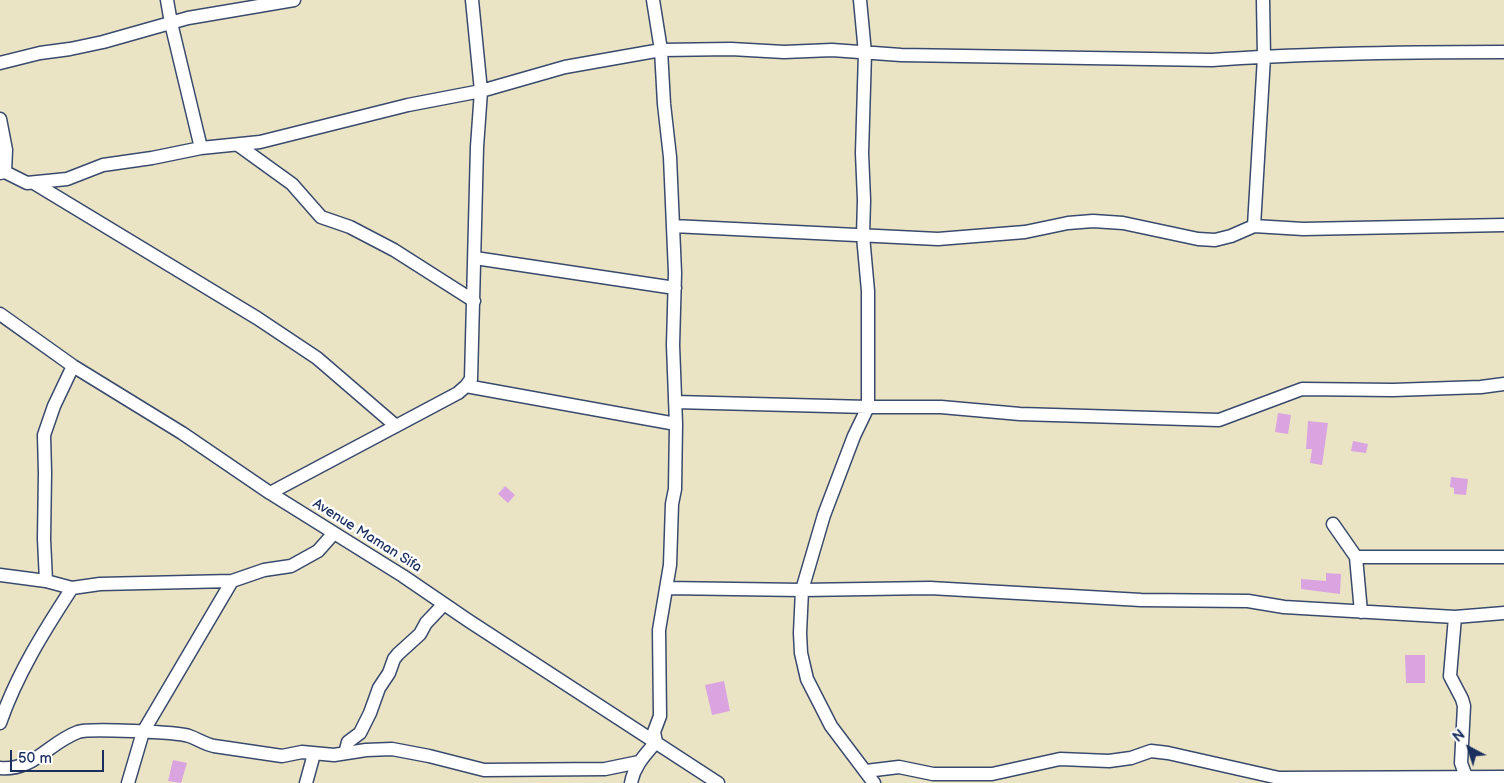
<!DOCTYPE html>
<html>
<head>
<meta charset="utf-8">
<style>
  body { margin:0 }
  #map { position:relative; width:1504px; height:783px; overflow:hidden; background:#eae4c5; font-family:"Balsamiq Sans",sans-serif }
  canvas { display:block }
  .north { position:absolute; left:1444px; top:723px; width:50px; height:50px; -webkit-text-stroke:4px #fff; paint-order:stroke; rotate:320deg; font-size:14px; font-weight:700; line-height:20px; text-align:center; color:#1b2f5e }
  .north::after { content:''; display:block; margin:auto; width:18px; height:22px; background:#1b2f5e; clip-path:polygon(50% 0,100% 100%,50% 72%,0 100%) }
  .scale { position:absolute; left:10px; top:750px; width:94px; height:22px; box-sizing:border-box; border:2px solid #1b2f5e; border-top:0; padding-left:6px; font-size:15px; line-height:18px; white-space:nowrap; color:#1b2f5e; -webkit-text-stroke:4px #fff; paint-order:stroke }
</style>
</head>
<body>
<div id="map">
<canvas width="1504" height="783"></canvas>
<div class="north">N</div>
<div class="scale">50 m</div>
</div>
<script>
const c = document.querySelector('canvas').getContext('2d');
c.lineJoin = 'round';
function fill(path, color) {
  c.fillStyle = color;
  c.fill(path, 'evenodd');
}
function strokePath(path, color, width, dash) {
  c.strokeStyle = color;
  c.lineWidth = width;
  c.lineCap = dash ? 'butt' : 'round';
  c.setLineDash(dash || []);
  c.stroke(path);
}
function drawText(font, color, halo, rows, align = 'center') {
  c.font = font + ' "Balsamiq Sans",sans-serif';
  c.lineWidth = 5;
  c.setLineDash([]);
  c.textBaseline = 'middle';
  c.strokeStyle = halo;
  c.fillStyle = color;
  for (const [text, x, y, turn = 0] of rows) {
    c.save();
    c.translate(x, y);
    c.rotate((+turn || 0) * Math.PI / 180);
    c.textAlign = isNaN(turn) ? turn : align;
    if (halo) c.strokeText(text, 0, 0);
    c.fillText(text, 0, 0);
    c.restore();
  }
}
fill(new Path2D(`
  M1278,413L1291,415L1288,434L1275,432Z
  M1308,421L1328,423L1322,465L1310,463L1312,449H1306Z
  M1353,441L1368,444L1366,453L1351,451Z
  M1451,477L1468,479L1466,495L1454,494V488L1450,487Z
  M505,486L515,495L508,503L498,494Z
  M1326,573L1341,574L1340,594L1301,589V579L1326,581Z
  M1405,655H1425V683H1406Z
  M724,681L730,711L712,715L705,685Z
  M173,760L187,763L181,783L168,781Z`), '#daa4e0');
const street = new Path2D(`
  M167,0L171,23L201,148
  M860,0L865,53L862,153L864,200L863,236L868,291V407L854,436L824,515L802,590L800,633L801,653L807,679L831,726L874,783
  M0,63L40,53L70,49L103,42L188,18L294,0
  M0,119L6,150L5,172
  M238,145L292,184L321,217L350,227L394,250L474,301
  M0,173L5,172L27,183L67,179L103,165L152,158L201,148L260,142L408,105L481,91L565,67L661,50L731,49L784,52L832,50L901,55L1212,60C1309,53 1407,52 1504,52
  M34,183L257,318L317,358L396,426
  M673,226L938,239L1025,232L1068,223L1093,221L1123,223L1198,239L1215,240L1231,236L1254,226L1303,229L1504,225
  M1254,226L1264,57L1263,0
  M475,258L675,288
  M0,314L73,366L182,433L270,493L403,576L469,621L718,783
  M466,386L676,424
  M675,402L868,407H941L1020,414L1219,420L1302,389L1393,390L1481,387L1504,384
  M270,493L458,393L466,386L471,379L477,147L481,91L472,0
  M1333,524L1356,557L1361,612
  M1356,557H1504
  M0,575L46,581
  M72,588L46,581L44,539L45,473L44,435L54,406L73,366
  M666,588L802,590L930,588L1141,600L1248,601L1284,607L1455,617L1504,613
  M1455,617L1450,676L1462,699L1464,706L1461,763L1465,774L1470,778
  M0,723C17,674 44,631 72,588L100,584L232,581L264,570L291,566L318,551L334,533
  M345,753L348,742L360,733L370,713L379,688L389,673L394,659L398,654L420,634L426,623L444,604
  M0,768C34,771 48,743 78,732C88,728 178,732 189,736C198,739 204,744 214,746L282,756L302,752L334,755L366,750L392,749L429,756L484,770L605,769L639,762
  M866,771L899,767L933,774H992L1060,759L1109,761L1131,758L1151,751L1168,753L1279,778L1504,777
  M128,783L143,732L232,581
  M306,783L314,754
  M631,783C634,766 645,755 656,742L654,732L660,716L659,630L670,565L672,504L675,489L676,424L673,345L675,273L670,157L664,104L661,50L653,0`);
strokePath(street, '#3a4a6d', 15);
strokePath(street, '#fff', 12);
drawText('14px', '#1b2f5e', '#fff', [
  ["Avenue Maman Sifa",367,536,32]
]);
</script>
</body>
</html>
